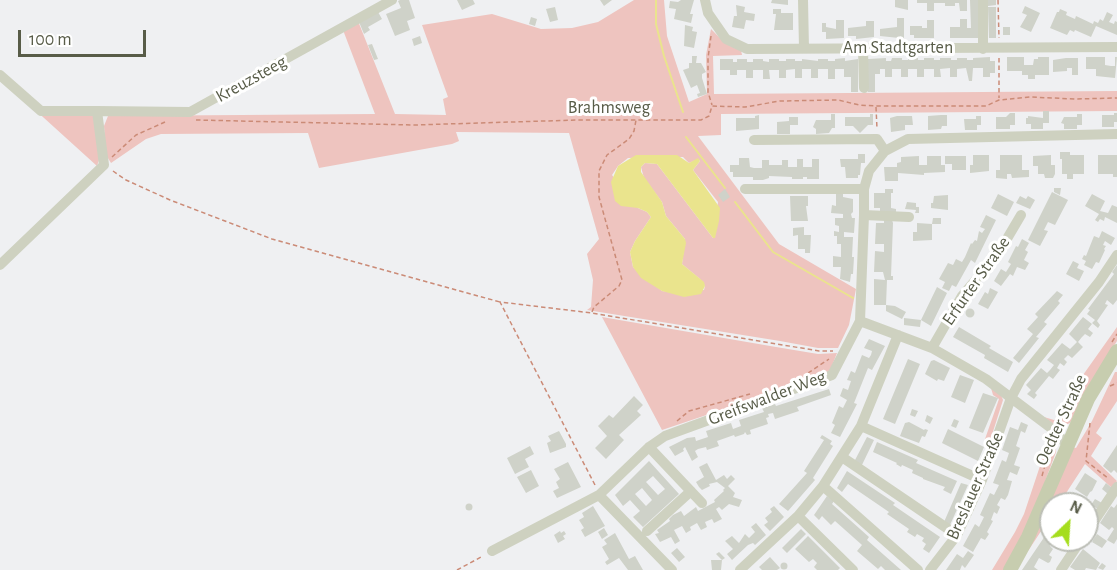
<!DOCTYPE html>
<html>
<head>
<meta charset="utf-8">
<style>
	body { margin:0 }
	#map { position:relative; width:1117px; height:570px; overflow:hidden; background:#eff0f2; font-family:"Alegreya Sans",sans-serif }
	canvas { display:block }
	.north { position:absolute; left:1039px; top:492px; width:60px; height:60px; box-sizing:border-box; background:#fff; border:2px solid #bcbeb6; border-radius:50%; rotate:25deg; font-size:16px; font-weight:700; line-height:24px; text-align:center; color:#585c48 }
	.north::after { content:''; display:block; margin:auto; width:21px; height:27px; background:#a5dd1d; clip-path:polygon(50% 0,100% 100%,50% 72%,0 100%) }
	.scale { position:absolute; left:18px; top:30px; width:128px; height:27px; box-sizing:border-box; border:3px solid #585c48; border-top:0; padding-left:8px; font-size:18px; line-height:21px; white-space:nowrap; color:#585c48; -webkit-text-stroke:4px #fff; paint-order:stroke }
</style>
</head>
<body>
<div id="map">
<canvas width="1117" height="570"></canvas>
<div class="north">N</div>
<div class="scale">100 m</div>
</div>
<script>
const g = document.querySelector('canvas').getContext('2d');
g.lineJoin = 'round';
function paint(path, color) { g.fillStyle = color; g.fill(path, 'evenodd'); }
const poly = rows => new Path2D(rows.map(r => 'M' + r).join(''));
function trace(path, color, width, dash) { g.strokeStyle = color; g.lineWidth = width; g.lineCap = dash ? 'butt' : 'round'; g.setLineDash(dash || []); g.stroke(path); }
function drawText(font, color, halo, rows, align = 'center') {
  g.font = font + ' "Alegreya Sans",sans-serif'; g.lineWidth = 6; g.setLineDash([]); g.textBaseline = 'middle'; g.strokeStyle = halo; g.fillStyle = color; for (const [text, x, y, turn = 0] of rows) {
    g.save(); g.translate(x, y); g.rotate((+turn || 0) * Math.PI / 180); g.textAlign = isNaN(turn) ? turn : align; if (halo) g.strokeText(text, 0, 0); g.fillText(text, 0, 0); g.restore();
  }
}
paint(poly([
	[634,0,664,0,667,36,689,102,707,94,706,55,711,29,725,43,741,50,742,55,713,56,714,94,1117,91,1117,111,721,114,721,135,698,136,779,244,856,289,849,325,838,348,818,348,780,341,587,310,591,307,593,280,587,254,599,239,569,133,456,132,459,141,452,144,319,168,308,133,161,134,146,139,111,163,106,155,104,126,108,116,375,114,343,30,358,21,395,114,446,115,443,99,448,97,422,25,492,14,541,29,572,28,598,22],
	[683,157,689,163,698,159,700,161,693,170,718,202,713,238,657,164,645,163,641,167,644,178,662,202,666,216,685,239,682,264,700,279,705,286,704,290,670,292,662,291,633,267,630,252,635,241,651,217,647,212,638,208,612,175,618,166,628,158],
	[33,108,93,116,101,154,97,166],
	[602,317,776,347,818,354,837,353,830,371,825,375,662,430],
	[1117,327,1117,341,1092,380,1070,423,1063,426,1056,426,1044,417,1054,420,1060,418,1083,375],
	[1115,372,1117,372,1117,401,1096,433,1102,438,1091,456,1117,481,1112,488,1085,464,1059,504,1051,504,1051,516,1028,551,1072,447,1076,448,1092,421],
	[991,388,1001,395,1003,400,990,441,985,439,999,399,993,395],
	[1043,433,1055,444,1056,452,1034,511,1005,570,992,570,1015,532,1024,514,1046,448,1047,439]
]), '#eec4bf');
paint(poly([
	[636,155,677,155,689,163,698,158,700,161,693,170,720,208,719,221,715,238,713,238,657,164,645,163,641,167,641,172,662,202,666,216,685,239,686,243,682,264,704,282,705,286,701,294,684,297,662,291,641,278,633,267,630,252,635,241,651,217,647,212,638,208,621,206,615,201,611,182,618,166]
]), '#eae48d');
trace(poly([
	[656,0,656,24,664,56,683,112],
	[686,137,725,188],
	[735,202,773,252,853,298]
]), '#eae48d', 2);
paint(poly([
	[400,0,409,0,415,18,407,21,410,30,395,36,386,14,401,8,398,1],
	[457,0,473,0,475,4,462,10],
	[600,0,612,0,604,6],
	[681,0,694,0,690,14,693,14,691,23,674,19,676,9,669,8,670,1,678,2],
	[772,0,788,0,788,5,771,3],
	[895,0,908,0,908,10,895,7],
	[917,0,967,0,967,11,960,11,959,3,955,3,955,6,945,6,945,3,934,3,934,11,927,11,927,3,917,3],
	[970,0,978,0,978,38,950,38,950,27,960,27,960,19,967,19,967,28,971,28],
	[988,0,996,0,996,5,988,6],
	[736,5,745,7,744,12,755,14,754,21,746,20,744,29,732,27,734,16,737,16],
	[1025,6,1040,13,1031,32,1020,27,1027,15,1022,13],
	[555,7,558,20,550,22,546,9],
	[988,7,996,7,996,38,989,38],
	[773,9,781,9,781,13,793,13,793,30,774,30,776,14,773,14],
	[1060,9,1067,12,1066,15,1075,19,1076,16,1093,24,1094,21,1098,23,1100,19,1103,21,1107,12,1113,15,1109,22,1114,24,1115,21,1117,22,1117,35,1096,26,1091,37,1075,30,1074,32,1070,30,1067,35,1050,28,1057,12,1059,12],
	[378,12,382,19,368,27,370,30,364,34,359,22],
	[531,17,537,19,535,26,529,24],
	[897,18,904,18,904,38,901,38,901,36,899,38,880,36,880,29,897,27],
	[836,20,844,20,844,38,826,39,826,32,822,32,822,23,826,23,826,27,836,29],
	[927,20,934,20,934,38,914,38,914,35,910,35,910,26,922,26,922,28,927,28],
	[866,21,874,21,874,37,856,39,856,36,848,36,848,28,866,26],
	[685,25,693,27,692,31,697,32,694,48,684,46],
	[1003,27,1010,27,1010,35,1003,35],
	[420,36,422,43,414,46,412,39],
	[372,44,378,59,374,60,368,45],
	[692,56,697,56,696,63,701,63,706,72,702,74,702,78,707,94,698,97,697,94,700,93,697,85,691,88,683,70,689,68,689,63,692,63],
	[990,57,990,61,995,61,995,73,990,73,990,77,983,77,983,68,973,68,972,81,969,81,966,68,957,69,957,77,950,77,950,68,940,69,941,77,934,77,934,69,924,69,924,77,917,77,917,69,908,69,908,77,901,77,901,69,892,69,892,77,885,77,885,69,880,69,880,74,875,74,875,92,868,92,868,59,886,58,886,61,891,61,892,58,902,58,902,60,908,60,908,58,918,58,918,60,924,60,924,58,934,58,934,60,940,60,940,58,951,58,951,60,957,60,957,58,967,58,967,60,973,60,973,58],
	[1007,57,1024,57,1024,65,1033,65,1034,59,1038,59,1038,57,1049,57,1049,75,1035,75,1035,79,1028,79,1028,75,1022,75,1022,71,1007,71],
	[1086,57,1105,57,1105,65,1111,66,1115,66,1115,57,1117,57,1115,78,1096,76,1096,69,1086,69],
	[845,58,845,61,858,59,858,92,851,92,851,77,844,77,844,69,835,69,835,79,828,79,828,69,818,69,818,78,811,78,811,69,802,69,802,78,795,78,795,69,786,70,786,78,779,78,779,70,769,70,770,79,763,79,763,70,753,70,753,78,746,78,746,70,737,70,737,75,730,75,730,70,720,70,720,59,733,59,733,62,737,62,737,59,747,59,747,62,753,62,753,59,763,59,763,61,769,62,769,59,779,59,779,61,786,61,786,59,795,59,795,61,802,61,802,59,818,61,818,59,828,59,828,61,835,61,835,59],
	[1066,58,1078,58,1078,75,1072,75,1072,68,1067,68,1067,71,1053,72,1053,60],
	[1043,111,1049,111,1049,123,1043,123,1043,129,1031,129,1031,124,1026,124,1026,118,1028,118,1028,116,1043,118],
	[1010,113,1015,113,1015,125,1010,125,1010,129,996,129,996,117,1006,117],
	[1114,113,1117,113,1117,122,1114,122,1114,127,1102,127,1102,115,1114,115],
	[831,114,835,114,835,128,832,128,829,133,816,134,816,129,813,127,816,120,831,120],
	[870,114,873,114,873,125,868,125,860,133,853,126,845,126,845,117,870,117],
	[1077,114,1082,114,1082,125,1077,125,1077,129,1064,129,1064,124,1061,123,1064,117,1077,117],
	[759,115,759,129,736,131,736,118,755,118,755,116],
	[941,115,947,115,947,126,942,126,941,129,928,130,928,116],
	[897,116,912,116,913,125,905,125,905,130,891,132,890,118],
	[976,116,981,116,981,125,977,125,977,130,965,130,964,119,976,119],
	[789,117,798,117,798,125,790,125,790,134,777,134,777,122,789,121],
	[1060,152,1070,152,1070,155,1084,155,1084,174,1073,174,1073,179,1067,179,1067,174,1062,174,1062,159,1060,159],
	[858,154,865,154,865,163,861,163,860,175,858,175,858,178,846,178,845,167,841,167,840,159,858,159],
	[973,155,989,155,989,171,970,173,970,165,973,165],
	[1000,155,1022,155,1022,170,1029,170,1029,177,1012,178,1011,174,1007,174,1007,179,996,178,996,170,1000,170],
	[1051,155,1051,165,1055,165,1055,174,1053,178,1045,178,1044,174,1038,174,1038,166,1033,166,1033,156],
	[1098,155,1117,155,1117,177,1113,177,1113,174,1098,174],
	[919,156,919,165,927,165,927,156,941,156,941,165,945,165,945,172,924,173,924,175,898,173,898,181,885,181,884,167,897,167,897,163,901,162,901,157],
	[945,156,966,156,966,170,952,170,952,164,945,164],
	[739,158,749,158,750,167,754,168,762,168,762,160,769,160,769,165,782,165,782,160,788,160,788,167,797,167,797,159,803,159,803,167,812,167,812,159,819,159,819,179,807,179,807,177,803,177,803,179,792,179,792,177,769,176,769,178,763,180,753,180,753,177,733,177,733,172,730,172,730,165,739,165],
	[1054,188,1061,188,1060,195,1054,192],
	[725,189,730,197,723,202,718,195],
	[885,189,893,189,893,193,891,193,891,208,896,209,896,213,880,213,880,208,874,208,874,193,885,193],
	[1052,192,1068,200,1055,225,1048,222,1044,230,1048,231,1040,246,1028,240],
	[836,193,843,193,843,197,853,199,853,212,851,214,852,218,855,218,854,233,844,232,844,237,853,237,852,257,854,257,853,274,851,274,850,282,840,279,841,267,833,267,833,256,841,257,841,244,837,244,837,236,834,236,834,231,839,232,839,226,835,225,835,218,843,218,843,214,831,213,832,205,836,206],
	[998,194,1014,202,1007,216,991,208],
	[1092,194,1105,201,1100,211,1108,213,1112,205,1117,207,1117,223,1105,217,1104,221,1100,219,1098,222,1095,220,1099,214,1085,206],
	[948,195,948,210,931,208,931,203,933,203,934,196],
	[790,196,808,196,808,206,806,206,808,221,791,221],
	[1020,196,1026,199,1028,196,1035,200,1030,209,1016,203],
	[907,202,916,203,916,207,919,207,919,213,915,213,916,210,905,209],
	[986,215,996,220,975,263,971,260,956,287,952,285,949,291,942,288,945,282,939,279,948,263,953,265,956,259,962,262,965,257,971,243,972,244,975,240,977,241,979,231,982,233,985,229,980,227],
	[933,218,941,218,941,224,932,224],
	[884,219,892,220,893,223,891,276,893,276,893,280,887,280,886,305,895,306,906,312,902,319,886,311,886,305,874,305,874,279,885,280,883,272,874,272,875,251,884,252,884,244,875,244,876,223,884,223],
	[917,223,932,224,932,240,913,241,913,232,917,232],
	[804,227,804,235,811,235,810,253,805,253,805,249,798,249,798,235,793,236,793,228],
	[1102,231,1115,238,1111,245,1105,241,1103,245,1106,246,1104,249,1105,250,1099,263,1096,262,1092,269,1084,265,1086,261,1082,259,1084,255,1086,256,1094,236,1099,238],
	[1022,239,1029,243,1025,250,1028,252,1024,260,1029,263,1025,270,1017,267,1013,276,1010,274,1001,286,994,281,1001,269,1006,272,1011,264,1008,262,1016,246,1018,247],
	[1073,261,1079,264,1077,268,1084,271,1079,281,1066,274],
	[1117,265,1117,300,1113,305,1107,300,1105,304,1108,305,1097,321,1100,325,1098,328,1092,323,1095,320,1087,314,1090,310,1088,309,1114,274,1112,272],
	[937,287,947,293,931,326,921,320],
	[990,288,998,292,988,309,978,304,985,292,988,294],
	[1057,291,1063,295,1058,301,1060,303,1044,322,1047,324,1036,337,1039,338,1019,363,1013,358,1033,334,1027,329,1038,317,1035,314],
	'965.5 313a4.5 4.5 0 1 1 9 0a4.5 4.5 0 1 1-9 0Z',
	[1083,317,1092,324,1088,329,1093,333,1090,337,1085,334,1082,337,1078,342,1083,347,1072,358,1068,355,1064,359,1067,362,1064,366,1060,363,1057,368,1060,370,1053,379,1049,376,1035,393,1037,395,1034,399,1027,394,1031,390,1026,385,1041,368,1047,373,1050,370,1054,365,1047,360,1062,343,1070,349,1077,342,1069,334],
	[904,318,921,320,920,327,904,325],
	[959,327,991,346,989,348,1013,362,1008,372,984,358,985,355,953,337],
	[869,339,885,346,872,370,868,368,854,403,857,404,840,437,831,433,835,425,832,423,839,406,843,408,847,400,840,396,843,388,848,390,851,381,847,380,851,371,855,373,862,355,869,358,871,355,872,351,864,348],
	[908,359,920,364,895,424,883,419],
	[934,360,950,368,944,381,938,379,937,381,925,374,931,361],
	[960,375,974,380,965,403,951,397],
	[829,389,831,395,797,407,799,411,775,419,773,413,768,414,769,417,766,418,768,424,750,430,751,434,747,435,745,432,744,434,735,437,734,435,717,441,719,446,707,450,706,447,698,449,695,451,698,457,692,461,685,447,683,449,684,451,675,456,669,447,687,438,695,437,696,441,708,437,706,431,731,423,733,429,741,426,739,420,764,412,762,408,775,404,776,406],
	[983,393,998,398,983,433,969,428],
	[634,396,643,405,637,411,641,415,619,435,624,440,606,459,595,448,607,436,598,426,609,415,613,418],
	[912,409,918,411,915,417,910,415],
	[927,415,933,418,930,424,925,421],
	[954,419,959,421,956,428,951,426],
	[909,422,924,430,925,429,928,430,925,437,922,436,919,443,900,436,905,423],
	[1021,422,1028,425,1025,433,1021,431,1016,446,1020,448,1014,465,1020,467,1017,475,1010,472,1007,480,1012,481,1008,495,1005,500,1001,498,997,505,1000,507,997,514,994,512,991,520,993,521,987,532,989,534,985,540,981,538,973,552,963,546,975,524,979,527,984,517,980,515,990,493,994,495,999,485,993,483,1002,460,1006,462,1009,453,1002,450,1010,427,1018,430],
	[948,429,984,447,978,461,942,443],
	[559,431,566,444,566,447,550,453,547,443,551,441,548,436],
	[822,435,832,441,830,444,833,446,813,478,815,480,788,511,779,504,807,473,804,471,824,440,820,438],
	[867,437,874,440,861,467,854,462],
	[877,442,918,460,916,463,957,481,951,494,943,490,945,487,923,479,923,478,912,473,913,470,902,465,901,467,896,464,897,463,873,452],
	[1117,445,1117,473,1114,470,1111,473,1103,466],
	[530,446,534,454,525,459,529,467,515,474,507,458],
	[649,461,679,494,643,527,633,517,640,511,630,500,623,506,615,495],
	[653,476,665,489,658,495,646,482],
	[642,488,652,500,646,506,635,494],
	[568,462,581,487,557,498,553,491,559,488,556,482,560,479,554,469],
	[707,463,716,480,724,475,727,479,731,475,735,479,728,486,735,493,733,497,742,500,739,507,729,504,722,510,719,507,716,509,722,519,714,523,712,519,705,522,707,527,701,530,697,523,690,527,691,530,686,533,682,526,674,530,680,541,675,544,671,537,660,542,655,534,659,533,657,530,670,521,669,519,673,515,681,511,684,516,696,507,698,511,715,502,714,500,724,491,723,490,725,488,717,482,709,484,710,486,702,490,699,487,696,482,704,477,699,467],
	[531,470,539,486,526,493,517,477],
	[847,471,895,503,893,505,940,537,929,553,923,549,926,544,922,541,924,538,917,534,915,537,907,532,909,529,887,514,889,512,848,484,842,492,837,488],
	[1085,473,1097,481,1092,491,1090,492,1087,497,1075,489],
	[961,483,968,485,950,525,944,522],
	[1106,483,1112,488,1108,494,1102,489],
	[1073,492,1082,498,1079,502,1083,504,1065,504],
	[827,496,834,501,832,504,869,537,867,540,901,570,885,570,881,566,878,569,857,551,862,545,835,521,831,525,822,516,819,520,814,515],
	[1095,499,1102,503,1098,509,1091,505],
	'465.5 507a3.5 3.5 0 1 1 7 0a3.5 3.5 0 1 1-7 0Z',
	[1117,504,1117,539,1114,544,1107,540,1114,529,1112,527,1109,530,1100,523,1111,506,1114,508],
	[593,506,605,526,585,537,581,530,584,528,579,520,584,517,582,513],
	[774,506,784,517,770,531,764,525,768,522,765,518,772,512,770,509],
	[756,523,766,535,755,545,753,543,748,545,732,560,727,554,733,549,725,541,732,536,739,543,745,534,749,538,755,532,751,527],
	[604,528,608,535,602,539,598,532],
	[801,529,806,534,787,553,782,548],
	[560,531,561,533,564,531,566,534,563,536,565,539,558,543,554,535],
	[615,533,629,559,635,556,643,570,628,570,619,558,607,565,605,562,609,559,602,547,607,544,604,540],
	[1047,533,1051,536,1050,546,1053,549,1049,555,1052,557,1050,562,1048,563,1039,558,1034,567,1038,570,1022,570],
	[1097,534,1107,541,1102,548,1092,542],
	[808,536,840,568,838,570,817,570,814,567,817,563,813,559,809,562,795,549],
	[677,548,685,557,679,562,671,553],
	[1083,549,1100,563,1096,570,1086,568,1085,570,1075,570,1070,567],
	[968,551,974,555,965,568,962,565,960,570,946,570,957,554,963,558],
	[719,552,725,558,722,560,721,570,712,570,711,560,722,560,716,554],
	[770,557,780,568,777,570,762,570,759,567],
	'780.5 566a3.5 3.5 0 1 1 7 0a3.5 3.5 0 1 1-7 0Z',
	[1102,563,1106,566,1103,570,1098,568]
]), '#cfd2c9');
trace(poly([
	[998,0,999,38],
	[711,36,708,58,708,92,712,105],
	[999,58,999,98],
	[876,107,877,129],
	[196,120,414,125,577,120,701,120,709,116,712,106,745,107,780,101,838,100,859,105,876,106,986,106,999,100,1030,97,1075,99,1117,98],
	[112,157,136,135,165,122],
	[113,171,126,180,170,200,272,239,500,302],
	[592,312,594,307,619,286,622,280,599,197,599,171,607,155,629,139,634,131,636,120],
	[1112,342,1117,334],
	[808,373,829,359],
	[1110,386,1117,383],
	[677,421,689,411,750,394],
	[1061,422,1077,390,1087,377],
	[1090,423,1086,461,1109,479],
	[1042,476,1051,443],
	[595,485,500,302,592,313,819,351,833,351],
	[457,570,483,556]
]), '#cb8b77', 1.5, [4.5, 3]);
trace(poly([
	[705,0,708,13,726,39,747,49,1117,47],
	[803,0,804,48],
	[983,0,983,49],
	[863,48,864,88],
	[0,75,41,111,97,111],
	[754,140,877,139,885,151],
	[745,189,864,189,864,215,909,217],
	[864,189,869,171,885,151,908,139,1117,134],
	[0,265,104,165,97,111,190,112,392,0],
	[860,321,932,348,986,379,1055,431,1067,445],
	[932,348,962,296,998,254,1021,215],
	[861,426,982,480],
	[649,447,702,503],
	[842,457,957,535],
	[823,486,918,570],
	[599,495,672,570],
	[798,516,853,570],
	[647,531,691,491],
	[1087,532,1117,487],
	[492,551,599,495,649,447,665,436,832,375,860,321,864,215],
	[740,570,798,516,823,486,861,426,898,335],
	[930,570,957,535,982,480,1011,398,1021,379,1099,282,1117,255],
	[1061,570,1081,540]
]), '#ced1c0', 10);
trace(poly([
	[1010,570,1028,537,1088,399,1117,351]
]), '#c7cdaf', 14);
drawText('18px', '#585c48', '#fff', [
	["Am Stadtgarten",898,48],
	["Kreuzsteeg",251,79,-29],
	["Brahmsweg",609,108],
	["Erfurter Straße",976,281,-55],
	["Greifswalder Weg",767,398,-21],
	["Oedter Straße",1061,420,-65],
	["Breslauer Straße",975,486,-66]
]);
</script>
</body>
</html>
